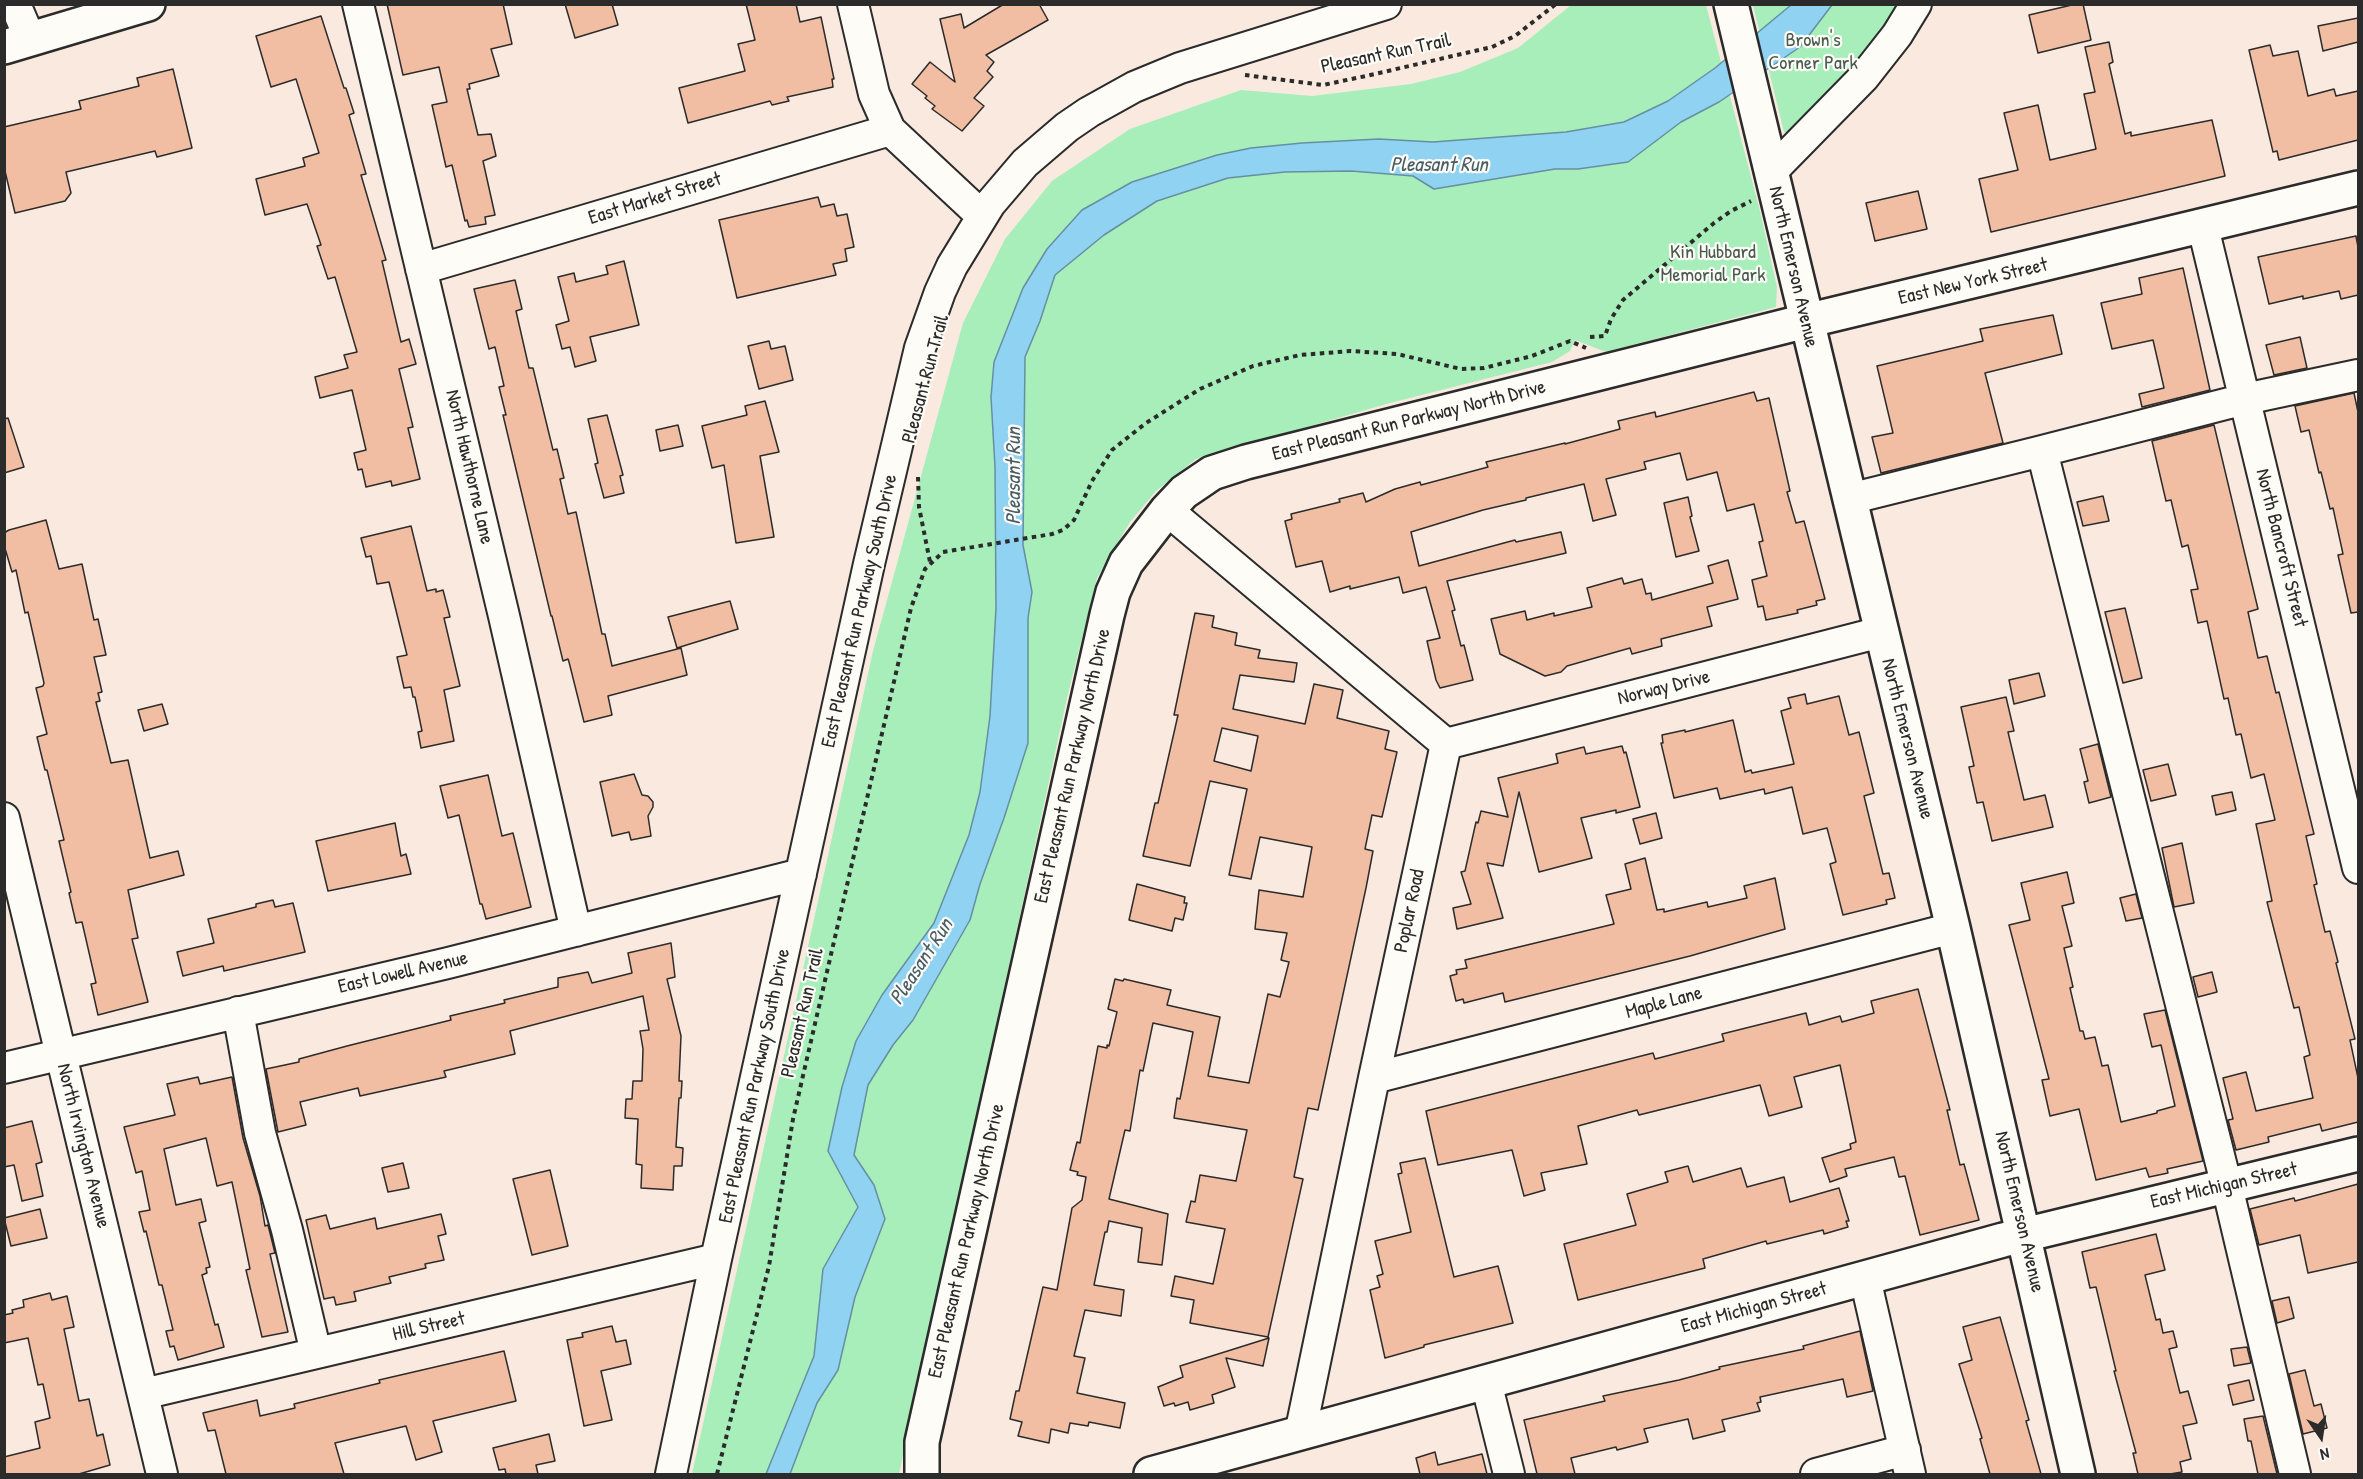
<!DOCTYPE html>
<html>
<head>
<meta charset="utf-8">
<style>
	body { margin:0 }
	#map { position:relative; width:2363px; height:1479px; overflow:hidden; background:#fae9de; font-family:"Patrick Hand",sans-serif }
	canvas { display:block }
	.frame { position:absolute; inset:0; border:6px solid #2b2b2b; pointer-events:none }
	.north { position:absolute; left:2291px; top:1407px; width:60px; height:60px; -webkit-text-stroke:4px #fdfcf7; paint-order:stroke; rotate:167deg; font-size:16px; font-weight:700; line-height:24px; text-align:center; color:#2b2b2b }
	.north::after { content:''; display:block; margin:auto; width:21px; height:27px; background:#2b2b2b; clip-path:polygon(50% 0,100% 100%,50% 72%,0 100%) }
</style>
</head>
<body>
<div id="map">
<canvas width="2363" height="1479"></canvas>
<div class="frame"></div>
<div class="north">N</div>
</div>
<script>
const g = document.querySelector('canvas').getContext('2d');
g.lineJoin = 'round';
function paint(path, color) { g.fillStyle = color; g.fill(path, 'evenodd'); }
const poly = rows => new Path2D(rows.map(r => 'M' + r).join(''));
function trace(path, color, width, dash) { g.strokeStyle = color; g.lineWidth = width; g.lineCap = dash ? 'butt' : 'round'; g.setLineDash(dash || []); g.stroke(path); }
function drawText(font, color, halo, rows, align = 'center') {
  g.font = font + ' "Patrick Hand",sans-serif'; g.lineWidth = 4.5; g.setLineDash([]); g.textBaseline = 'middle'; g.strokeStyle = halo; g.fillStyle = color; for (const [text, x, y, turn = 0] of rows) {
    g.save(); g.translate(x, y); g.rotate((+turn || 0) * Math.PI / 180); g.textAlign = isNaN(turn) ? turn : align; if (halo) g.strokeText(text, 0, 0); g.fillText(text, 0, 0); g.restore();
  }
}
paint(poly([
	[1571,5,1706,5,1759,207,1777,287,1776,307,1606,352,1575,340,1570,351,1552,362,1390,403,1196,459,1156,491,1130,522,1097,578,1067,698,899,1474,692,1474,873,651,963,323,1005,239,1052,181,1130,129,1241,90,1312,96,1411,84,1460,72,1518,48],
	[1753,5,1907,5,1856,77,1790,134,1784,132,1781,120]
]), '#a7eebb');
const water = poly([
	[1791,5,1832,5,1800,47,1719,102,1681,122,1628,162,1578,169,1555,169,1434,189,1413,176,1351,171,1285,172,1228,178,1157,201,1104,235,1055,275,1040,321,1025,357,1023,545,1032,592,1028,618,1028,743,1004,818,980,884,970,920,913,1020,893,1045,868,1085,854,1155,874,1185,885,1219,855,1297,838,1370,817,1403,790,1474,766,1474,814,1356,823,1269,858,1207,828,1151,842,1087,856,1041,882,995,934,923,969,835,980,792,990,716,996,608,995,467,991,397,994,362,1023,288,1047,249,1082,210,1132,182,1217,155,1251,148,1302,143,1379,139,1433,142,1566,132,1624,122,1668,101,1715,68,1791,5]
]);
paint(water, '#8fd2f1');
trace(water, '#678fa2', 1.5);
const building = poly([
	[387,4,503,4,512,44,491,49,499,76,469,84,470,89,467,89,478,135,491,134,496,156,483,161,495,215,485,217,486,224,469,227,467,220,465,221,452,165,446,167,432,105,447,102,439,67,403,75,387,4],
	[565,4,612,4,618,25,575,38,565,4],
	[746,4,796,4,800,22,821,17,834,79,832,79,833,87,787,97,789,101,772,105,770,101,688,123,679,88,745,71,738,44,755,40,746,4],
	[1004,4,1039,4,1048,20,986,55,994,62,987,71,993,77,974,98,984,106,962,131,932,109,935,106,925,98,927,96,912,84,930,62,955,82,940,19,961,14,964,28,1004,4],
	[2076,4,2083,4,2091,40,2038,53,2029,15,2076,4],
	[321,16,344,88,346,88,354,113,349,115,366,174,361,175,386,260,382,261,401,342,409,339,416,364,399,369,413,427,408,428,420,479,392,486,391,481,366,487,362,469,358,470,354,453,366,450,352,390,320,398,315,377,348,368,344,355,357,352,335,277,328,279,317,246,321,245,307,204,265,215,256,179,305,166,303,158,319,153,296,79,271,87,256,36,321,16],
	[2358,18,2358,42,2323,51,2318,26,2358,18],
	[2109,42,2113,62,2109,64,2125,134,2131,132,2131,136,2212,120,2225,176,1991,232,1979,179,2018,170,2004,113,2038,105,2050,160,2096,149,2084,94,2095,92,2085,47,2109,42],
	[2270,45,2273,56,2298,51,2308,96,2334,89,2336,96,2358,91,2358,140,2279,160,2277,151,2273,152,2249,50,2270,45],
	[173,69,192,148,157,157,155,151,66,172,71,193,65,201,15,213,4,167,4,127,81,109,79,101,139,86,137,78,173,69],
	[1918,191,1927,229,1875,241,1866,203,1918,191],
	[818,197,821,207,834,204,837,216,847,214,854,247,845,249,847,261,833,264,836,275,737,298,719,220,818,197],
	[2356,236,2358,247,2358,295,2341,299,2339,291,2303,299,2303,296,2269,304,2258,257,2356,236],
	[624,261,639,325,590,337,596,361,575,367,570,347,562,349,556,325,569,321,558,277,574,273,576,282,608,274,606,266,624,261],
	[2183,268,2210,390,2142,407,2139,394,2164,388,2153,340,2112,349,2101,303,2142,294,2139,278,2183,268],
	[515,280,522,309,516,311,529,368,533,368,553,450,557,449,564,478,560,479,568,514,576,512,602,634,605,634,612,666,681,648,687,675,608,696,612,715,584,722,569,662,568,659,563,661,552,616,551,616,503,415,506,415,499,387,504,386,495,347,489,349,474,289,515,280],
	[2053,315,2062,354,1985,373,2003,443,1881,473,1872,437,1893,433,1877,366,1983,341,1980,329,2053,315],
	[2300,337,2307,368,2274,375,2266,345,2300,337],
	[769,341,771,349,785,346,793,380,759,389,748,346,769,341],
	[1754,392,1757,401,1769,398,1790,491,1787,492,1796,523,1804,521,1825,599,1816,601,1817,605,1797,610,1798,613,1766,620,1763,606,1758,607,1752,580,1767,576,1759,542,1763,541,1754,504,1727,511,1717,472,1687,480,1680,453,1644,462,1646,469,1606,479,1616,515,1593,521,1584,484,1526,498,1526,500,1483,510,1411,532,1419,566,1515,540,1516,542,1561,532,1566,553,1447,581,1455,610,1452,611,1461,646,1464,645,1473,680,1440,688,1436,680,1427,641,1440,638,1426,587,1403,593,1399,577,1350,589,1350,586,1330,592,1322,561,1296,567,1285,521,1292,519,1291,514,1340,502,1339,499,1363,493,1366,502,1395,489,1420,482,1421,485,1488,467,1486,462,1565,443,1565,444,1620,429,1618,421,1655,412,1656,417,1754,392],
	[2354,393,2358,412,2358,612,2351,613,2338,555,2343,554,2333,508,2330,509,2321,472,2319,473,2309,430,2301,432,2295,406,2354,393],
	[765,401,779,452,760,456,774,537,736,543,724,465,712,468,702,426,747,415,745,406,765,401],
	[607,415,623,475,620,476,624,493,604,498,595,464,598,463,588,419,607,415],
	[8,418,24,467,4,473,4,419,8,418],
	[678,425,683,446,660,451,656,430,678,425],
	[2214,425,2258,609,2248,612,2258,658,2267,656,2276,693,2279,692,2314,834,2306,836,2317,884,2314,885,2325,932,2330,931,2338,962,2336,963,2355,1039,2350,1040,2358,1078,2358,1122,2322,1131,2320,1124,2268,1137,2269,1142,2236,1150,2228,1120,2233,1119,2223,1078,2246,1072,2256,1111,2313,1098,2304,1057,2310,1055,2299,1007,2294,1008,2267,902,2272,901,2256,824,2275,820,2264,774,2251,778,2241,734,2236,735,2228,698,2224,699,2207,621,2198,623,2191,590,2198,589,2188,545,2182,547,2171,500,2166,501,2152,441,2214,425],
	[2103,496,2109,521,2083,526,2077,502,2103,496],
	[1688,497,1692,516,1690,517,1699,551,1676,557,1664,503,1688,497],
	[46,520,59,569,82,564,94,620,98,619,106,655,94,657,102,692,98,693,100,701,96,702,111,763,128,760,150,858,178,851,184,875,128,890,138,938,132,939,148,1002,98,1015,91,984,96,983,82,922,76,923,69,893,71,892,59,841,64,840,47,770,45,770,37,737,47,734,36,688,43,686,44,683,28,612,25,613,16,570,12,572,4,545,4,533,9,530,46,520],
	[411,526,427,591,436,589,436,592,443,590,450,617,444,618,460,686,444,690,454,741,421,748,418,732,422,731,415,697,413,697,411,687,404,688,397,657,407,655,389,582,377,584,371,556,366,557,361,538,411,526],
	[1728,560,1738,599,1707,607,1712,626,1661,639,1662,646,1632,654,1630,648,1567,666,1561,672,1545,676,1500,654,1491,619,1525,611,1527,620,1554,613,1554,616,1592,607,1587,588,1622,578,1624,584,1642,579,1646,594,1651,593,1652,600,1713,583,1708,566,1728,560],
	[730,601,738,629,677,648,668,617,730,601],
	[2125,608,2142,678,2123,683,2105,612,2125,608],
	[1195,613,1214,616,1212,627,1237,633,1235,645,1260,650,1258,658,1297,663,1294,682,1240,675,1233,709,1305,724,1314,684,1343,690,1337,718,1389,731,1385,749,1397,752,1382,817,1372,815,1365,849,1373,851,1366,888,1318,1110,1308,1108,1294,1177,1303,1179,1268,1337,1190,1323,1194,1300,1171,1296,1175,1276,1213,1284,1225,1229,1186,1222,1191,1201,1195,1202,1200,1175,1236,1181,1247,1130,1174,1118,1177,1098,1180,1099,1193,1032,1153,1023,1143,1071,1140,1070,1130,1131,1125,1130,1109,1199,1168,1214,1162,1265,1138,1262,1142,1228,1109,1221,1107,1232,1105,1232,1094,1285,1124,1290,1121,1316,1085,1310,1074,1356,1085,1358,1077,1393,1125,1403,1120,1428,1089,1422,1088,1426,1070,1423,1068,1433,1051,1429,1049,1443,1018,1436,1022,1422,1010,1419,1016,1391,1019,1391,1043,1287,1057,1290,1072,1208,1082,1200,1086,1177,1077,1175,1078,1172,1070,1170,1077,1142,1080,1143,1098,1046,1107,1048,1107,1045,1109,1046,1117,1012,1108,1009,1115,979,1123,981,1124,979,1171,990,1167,1005,1220,1017,1208,1076,1249,1083,1268,994,1280,997,1289,962,1281,960,1287,933,1255,929,1259,890,1303,897,1312,847,1260,837,1251,879,1229,875,1247,789,1210,781,1190,866,1143,856,1155,803,1158,803,1178,715,1174,715,1195,613],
	[1222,728,1258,736,1251,771,1214,761,1222,728],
	[2039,673,2045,696,2014,704,2009,680,2039,673],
	[1805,694,1807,704,1839,696,1849,735,1859,732,1874,793,1864,796,1883,874,1889,873,1895,898,1886,900,1887,904,1843,915,1830,864,1836,862,1827,828,1803,834,1792,787,1765,794,1764,789,1720,799,1717,788,1674,798,1661,743,1663,743,1662,735,1685,730,1685,732,1733,720,1745,772,1751,770,1752,773,1794,764,1781,711,1791,708,1788,698,1805,694],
	[2006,697,2014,731,2008,732,2024,800,2045,795,2053,827,1992,841,1983,802,1977,803,1969,767,1974,766,1961,707,2006,697],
	[162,704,168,724,144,731,138,710,162,704],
	[2098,744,2111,797,2089,803,2084,782,2088,781,2080,749,2098,744],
	[1622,746,1624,753,1626,752,1640,807,1616,813,1616,810,1581,818,1592,858,1539,872,1519,792,1503,866,1487,863,1503,918,1457,929,1453,908,1471,904,1461,872,1465,871,1476,822,1478,823,1481,811,1508,817,1498,778,1558,763,1556,754,1584,747,1586,754,1622,746],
	[2168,764,2176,795,2151,801,2143,770,2168,764],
	[634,774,642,795,648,796,653,802,653,807,648,816,651,836,631,840,629,832,612,836,600,782,634,774],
	[488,775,502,836,513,833,531,907,486,919,482,904,480,904,459,815,448,818,440,786,488,775],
	[2232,792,2236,810,2216,815,2212,796,2232,792],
	[1656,813,1662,838,1640,844,1633,819,1656,813],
	[395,823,401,856,406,854,411,874,328,891,316,841,395,823],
	[2182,843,2194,903,2174,907,2162,848,2182,843],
	[1645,858,1657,910,1664,909,1664,912,1707,902,1708,907,1747,898,1744,886,1775,878,1785,929,1690,956,1505,1002,1503,993,1464,1003,1463,999,1456,1001,1450,976,1457,974,1456,970,1467,968,1465,960,1614,924,1606,895,1631,889,1625,864,1645,858],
	[2067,872,2074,903,2062,906,2072,946,2064,948,2073,987,2070,988,2080,1031,2083,1031,2085,1039,2095,1037,2102,1066,2108,1065,2121,1122,2157,1113,2157,1111,2175,1106,2161,1045,2152,1047,2144,1014,2165,1010,2203,1161,2167,1169,2168,1173,2149,1177,2146,1168,2096,1180,2079,1109,2050,1116,2042,1080,2049,1079,2009,925,2030,920,2021,883,2067,872],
	[1137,884,1185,897,1184,903,1187,903,1183,920,1175,918,1172,931,1129,920,1137,884],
	[2136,894,2142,918,2126,921,2120,898,2136,894],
	[273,900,275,907,293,903,305,952,224,971,223,966,183,976,177,952,214,943,208,919,256,907,256,904,273,900],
	[671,943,675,977,667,979,681,1036,679,1081,682,1081,681,1098,679,1098,676,1147,683,1148,682,1166,674,1166,673,1190,641,1188,642,1165,636,1164,638,1119,625,1118,626,1099,632,1099,633,1081,642,1081,643,1049,640,1031,649,1030,643,996,510,1031,515,1054,444,1071,446,1077,360,1096,358,1088,300,1102,306,1125,278,1132,266,1069,299,1062,299,1059,347,1046,451,1020,450,1016,505,1003,504,1000,558,987,558,978,588,972,592,983,632,973,628,953,671,943],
	[2212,972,2217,992,2198,997,2193,977,2212,972],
	[1918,989,1950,1110,1947,1110,1960,1165,1964,1164,1979,1220,1920,1235,1905,1176,1899,1177,1894,1157,1845,1169,1847,1176,1830,1182,1822,1158,1851,1149,1850,1144,1856,1142,1840,1065,1794,1077,1802,1107,1769,1116,1760,1085,1639,1115,1637,1110,1578,1126,1587,1164,1541,1173,1545,1190,1524,1196,1512,1150,1438,1165,1426,1111,1653,1053,1655,1059,1724,1041,1722,1034,1806,1013,1809,1025,1840,1016,1842,1022,1874,1013,1871,1001,1918,989],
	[198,1077,200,1084,232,1077,243,1138,260,1196,265,1226,268,1225,275,1253,270,1254,288,1332,262,1337,246,1270,250,1269,232,1182,217,1186,206,1138,164,1149,176,1205,201,1199,206,1221,199,1223,210,1267,206,1268,207,1273,202,1275,215,1325,218,1324,224,1347,178,1360,174,1346,170,1347,166,1331,173,1330,162,1285,159,1285,146,1231,144,1232,139,1212,150,1210,142,1171,136,1173,124,1127,175,1115,167,1084,198,1077],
	[32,1121,42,1162,36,1164,43,1196,22,1201,14,1165,4,1167,4,1128,32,1121],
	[1425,1158,1454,1277,1498,1266,1513,1323,1424,1345,1424,1347,1385,1358,1370,1290,1380,1287,1377,1276,1383,1274,1375,1241,1411,1232,1398,1174,1402,1173,1400,1163,1425,1158],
	[403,1163,409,1188,388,1192,382,1168,403,1163],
	[1688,1166,1693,1182,1741,1168,1747,1187,1784,1177,1790,1202,1839,1188,1849,1221,1846,1221,1848,1227,1824,1234,1823,1230,1767,1244,1766,1241,1703,1259,1705,1268,1578,1300,1564,1244,1636,1225,1627,1194,1668,1182,1665,1172,1688,1166],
	[550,1170,568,1246,532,1255,513,1179,550,1170],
	[2358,1184,2358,1262,2308,1273,2300,1235,2259,1245,2250,1209,2294,1198,2295,1201,2358,1184],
	[40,1209,47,1238,11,1246,4,1218,40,1209],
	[441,1214,446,1234,438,1236,444,1260,425,1264,426,1268,389,1277,391,1283,354,1292,356,1301,336,1305,334,1297,324,1299,306,1220,326,1215,330,1229,375,1218,377,1229,441,1214],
	[2156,1234,2165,1270,2145,1275,2156,1320,2160,1319,2163,1333,2173,1331,2177,1347,2169,1349,2180,1393,2188,1391,2197,1423,2183,1426,2191,1459,2180,1462,2182,1472,2170,1474,2138,1474,2133,1453,2136,1453,2114,1371,2116,1371,2096,1287,2090,1288,2082,1252,2156,1234],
	[50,1293,52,1300,67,1296,74,1327,64,1329,79,1401,89,1399,97,1436,103,1434,110,1465,79,1474,4,1474,4,1457,40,1448,35,1422,50,1418,43,1384,38,1385,28,1338,4,1343,4,1315,13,1313,12,1310,24,1307,23,1300,50,1293],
	[2289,1297,2294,1318,2277,1323,2272,1301,2289,1297],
	[2000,1317,2029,1420,2026,1421,2041,1474,1990,1474,1980,1439,1982,1438,1959,1364,1972,1360,1963,1327,2000,1317],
	[612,1326,616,1342,626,1340,631,1364,601,1371,612,1420,584,1426,567,1340,583,1337,582,1333,612,1326],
	[1860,1331,1873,1391,1847,1397,1843,1379,1760,1397,1761,1402,1757,1403,1760,1411,1722,1420,1725,1431,1693,1439,1688,1419,1644,1429,1648,1442,1617,1450,1616,1447,1571,1458,1575,1474,1537,1474,1524,1420,1605,1401,1603,1396,1679,1380,1720,1369,1719,1367,1804,1349,1803,1346,1860,1331],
	[1269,1338,1263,1366,1226,1358,1235,1387,1212,1395,1214,1403,1190,1410,1188,1402,1175,1406,1174,1403,1164,1406,1158,1387,1183,1377,1180,1366,1269,1338],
	[2247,1347,2251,1363,2234,1366,2231,1349,2247,1347],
	[504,1351,516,1401,433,1421,442,1452,416,1460,406,1426,335,1443,344,1474,226,1474,215,1430,208,1431,203,1413,257,1400,260,1416,295,1408,294,1404,380,1383,379,1380,504,1351],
	[2305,1370,2314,1406,2321,1404,2327,1428,2303,1434,2289,1374,2305,1370],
	[2249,1380,2254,1400,2233,1405,2228,1385,2249,1380],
	[2263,1416,2277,1474,2258,1474,2251,1441,2248,1441,2244,1419,2263,1416],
	[549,1434,555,1461,536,1465,538,1474,506,1474,505,1469,499,1470,493,1448,549,1434],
	[1435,1452,1438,1465,1482,1454,1487,1474,1420,1474,1416,1458,1435,1452]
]);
paint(building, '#f2bea3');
trace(building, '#2b2b2b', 1.5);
const minor = poly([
	[15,4,30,39],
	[358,4,504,616,576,931],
	[853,4,874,94,890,130,982,216],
	[1771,172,1864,77,1897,35,1916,4],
	[2203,227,2358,868],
	[421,269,890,130],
	[1849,499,2042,451],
	[1167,510,1446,744],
	[1446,744,1881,632],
	[4,818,162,1474],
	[238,1012,260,1133,287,1230,316,1353],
	[4,1068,448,963,801,874],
	[1374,1078,1953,928],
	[1865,1278,1910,1474],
	[1486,1382,1509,1474],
	[143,1394,716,1259],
	[1300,1434,1374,1078,1446,744],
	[671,1474,716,1259,869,564,920,348,940,292,952,266,990,204,1025,163,1067,127,1089,112,1134,87,1180,68,1386,4],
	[1816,1474,1905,1450],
	[2295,1474,2231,1203,2042,451,2245,399,2358,375]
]);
const major = poly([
	[1731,4,1953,928,2078,1474],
	[4,47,148,4],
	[922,1474,922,1442,1107,615,1113,592,1126,563,1167,510,1184,492,1212,473,1246,462,1806,321,2358,188],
	[1151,1474,2003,1240,2358,1154]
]);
trace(minor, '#2b2b2b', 34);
trace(major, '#2b2b2b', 38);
trace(poly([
	[1245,75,1323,85,1366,76,1492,47,1515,36,1556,4],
	[1590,337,1605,336,1611,319,1623,300,1714,223,1731,211,1751,201],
	[918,477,919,507,930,562],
	[717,1474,769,1266,793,1119,911,608,925,569,943,552,1052,534,1063,530,1074,520,1092,481,1112,450,1146,423,1200,389,1253,366,1300,355,1351,351,1397,354,1461,369,1484,368,1532,356,1570,341,1586,348]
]), '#2b2b2b', 4, [4.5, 4.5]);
trace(minor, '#fdfcf7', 30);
trace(major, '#fdfcf7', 33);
drawText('20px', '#4a5c4f', '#fdfcf7', [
	["Brown's",1813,41],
	["Corner Park",1813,64],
	["Kin Hubbard",1713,253],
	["Memorial Park",1713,276]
]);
drawText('20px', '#2b2b2b', '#fdfcf7', [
	["Pleasant Run Trail",1386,54,-12],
	["East Market Street",655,199,-17],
	["North Emerson Avenue",1793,267,77],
	["East New York Street",1973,282,-13],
	["Pleasant Run Trail",926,379,-75],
	["East Pleasant Run Parkway North Drive",1409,421,-14],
	["North Hawthorne Lane",469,467,77],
	["North Bancroft Street",2281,548,76],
	["East Pleasant Run Parkway South Drive",860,611,-77],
	["Norway Drive",1664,688,-14],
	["North Emerson Avenue",1907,739,76],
	["East Pleasant Run Parkway North Drive",1073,766,-77],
	["Poplar Road",1410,911,-78],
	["East Lowell Avenue",403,973,-13],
	["Maple Lane",1664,1003,-15],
	["Pleasant Run Trail",803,1013,-77],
	["East Pleasant Run Parkway South Drive",755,1086,-78],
	["North Irvington Avenue",83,1146,76],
	["East Michigan Street",2224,1186,-13],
	["North Emerson Avenue",2019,1212,77],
	["East Pleasant Run Parkway North Drive",967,1241,-77],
	["East Michigan Street",1754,1308,-15],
	["Hill Street",429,1327,-13]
]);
drawText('italic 21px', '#495d66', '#fdfcf7', [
	["Pleasant Run",1439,165],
	["Pleasant Run",1014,476,-90],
	["Pleasant Run",922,962,-57]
]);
</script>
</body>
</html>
